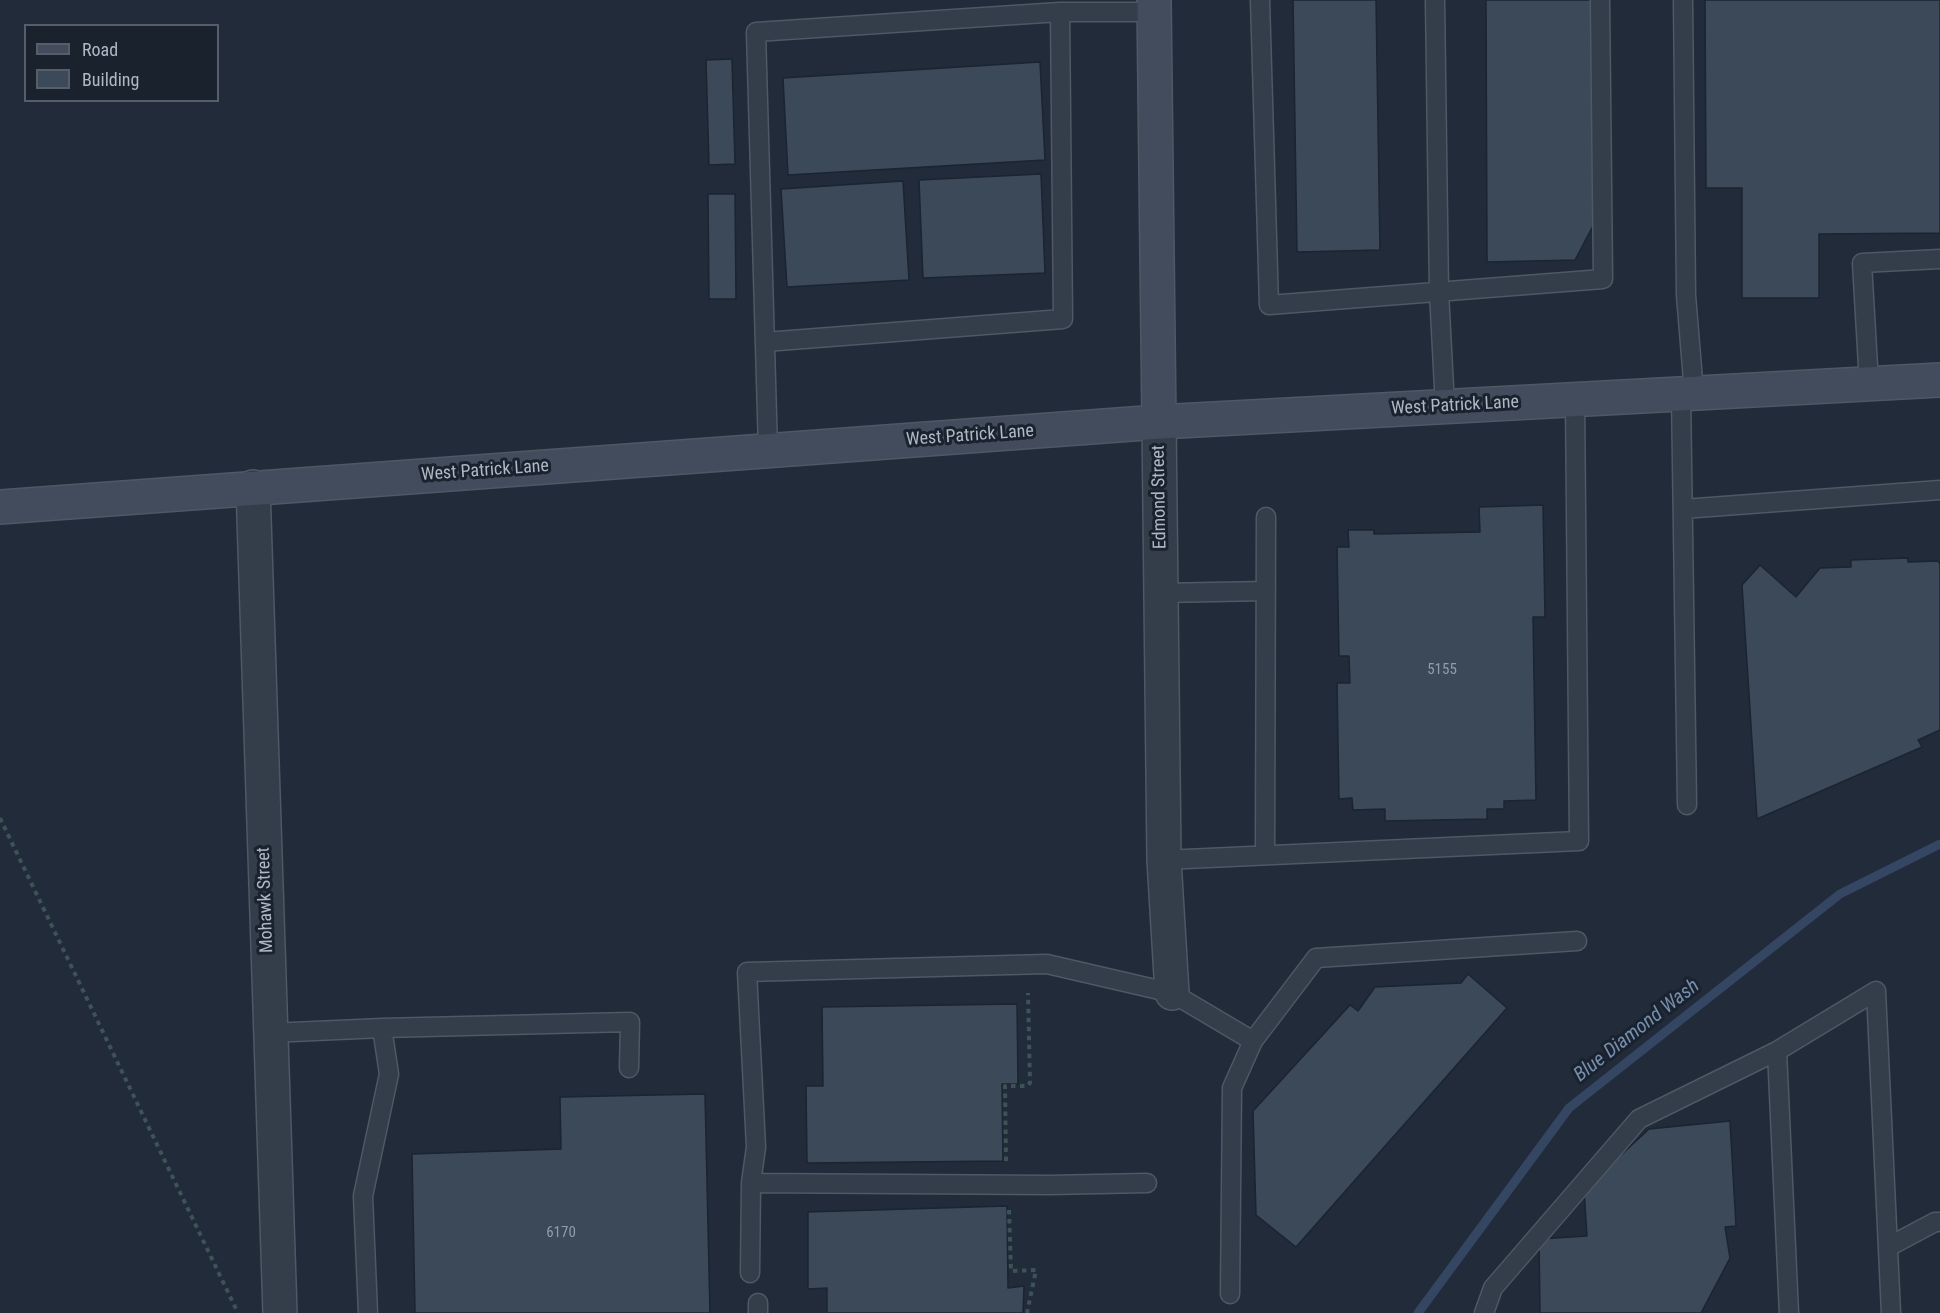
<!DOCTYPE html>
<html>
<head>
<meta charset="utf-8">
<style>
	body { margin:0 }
	#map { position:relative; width:1940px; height:1313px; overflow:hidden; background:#212b3a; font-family:"Roboto Condensed",sans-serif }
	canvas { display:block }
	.legend { position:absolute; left:24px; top:24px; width:195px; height:78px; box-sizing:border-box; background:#1a222e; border:2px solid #565e6b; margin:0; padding:8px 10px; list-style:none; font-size:18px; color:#afb8c6 }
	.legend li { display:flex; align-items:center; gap:12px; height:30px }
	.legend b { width:30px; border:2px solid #565e6b }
</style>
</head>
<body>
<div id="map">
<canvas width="1940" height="1313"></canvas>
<ul class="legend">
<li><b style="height:8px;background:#424c5d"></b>Road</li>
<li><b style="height:16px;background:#3c4959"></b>Building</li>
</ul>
</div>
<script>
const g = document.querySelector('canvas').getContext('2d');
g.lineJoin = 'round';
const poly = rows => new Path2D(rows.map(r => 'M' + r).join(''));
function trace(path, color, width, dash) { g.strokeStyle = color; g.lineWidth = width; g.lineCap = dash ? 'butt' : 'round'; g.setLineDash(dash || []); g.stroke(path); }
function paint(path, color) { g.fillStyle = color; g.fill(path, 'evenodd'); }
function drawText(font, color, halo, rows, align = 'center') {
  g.font = font + ' "Roboto Condensed",sans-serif'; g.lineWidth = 6; g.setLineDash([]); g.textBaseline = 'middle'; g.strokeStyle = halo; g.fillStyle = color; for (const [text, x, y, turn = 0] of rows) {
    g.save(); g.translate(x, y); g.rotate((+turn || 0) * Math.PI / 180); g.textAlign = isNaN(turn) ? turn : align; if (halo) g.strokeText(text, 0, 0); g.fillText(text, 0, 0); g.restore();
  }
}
trace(poly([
	[1418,1313,1569,1108,1840,894,1940,844]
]), '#344661', 9);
const building = poly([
	[1293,0,1376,0,1380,250,1297,252,1293,0],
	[1486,0,1591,0,1594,224,1575,260,1487,262,1486,0],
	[1705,0,1940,0,1940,233,1819,234,1819,298,1742,298,1742,188,1706,188,1705,0],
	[732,59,735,164,709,165,706,60,732,59],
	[1040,62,1045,160,788,175,783,78,1040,62],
	[1041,174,1045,273,923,278,919,180,1041,174],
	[903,181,909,280,787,287,781,189,903,181],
	[708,194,735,194,736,299,709,299,708,194],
	[1543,505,1545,617,1533,617,1536,800,1504,801,1504,809,1487,809,1487,819,1385,821,1385,809,1353,810,1352,798,1339,799,1337,683,1350,683,1349,656,1339,656,1337,547,1349,547,1348,530,1374,530,1374,534,1480,532,1479,507,1543,505],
	[1908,558,1908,562,1938,561,1940,564,1940,730,1918,740,1922,747,1757,819,1742,585,1760,565,1796,597,1820,568,1851,567,1851,560,1908,558],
	[1468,974,1507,1008,1296,1247,1256,1215,1253,1111,1350,1005,1358,1011,1375,987,1461,983,1468,974],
	[1017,1004,1018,1084,1002,1084,1003,1161,807,1163,806,1086,823,1086,822,1007,1017,1004],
	[705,1094,710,1313,415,1313,412,1154,561,1149,560,1097,705,1094],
	[1730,1121,1736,1226,1725,1227,1730,1258,1701,1313,1540,1313,1539,1239,1587,1236,1584,1189,1649,1129,1730,1121],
	[1007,1206,1008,1288,1024,1286,1023,1313,827,1313,827,1288,808,1289,808,1212,1007,1206]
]);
paint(building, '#3c4959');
trace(building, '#1c2431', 1.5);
const lane = poly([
	[1260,0,1269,305,1603,279,1600,0],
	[1435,0,1439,292,1445,407],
	[1683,0,1686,295,1694,393],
	[765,342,1063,319,1060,12],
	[1869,384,1862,263,1940,259],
	[1681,394,1687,805],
	[768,450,756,32,1060,12,1154,12],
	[1683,509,1940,490],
	[1161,593,1266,591],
	[1265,855,1266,517],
	[1164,860,1579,841,1575,400],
	[382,1028,630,1022,629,1068],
	[270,1033,382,1028,389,1074,363,1196,368,1313],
	[1253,1041,1316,958,1577,941],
	[751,1183,756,1147,747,972,1047,964,1172,993,1253,1041,1232,1088,1230,1294],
	[1888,1247,1935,1222,1940,1222],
	[750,1273,751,1183,1049,1185,1147,1183],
	[758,1303,758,1313],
	[1484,1313,1493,1288,1639,1119,1777,1051],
	[1789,1313,1777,1051,1876,991,1891,1313]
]);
const street = poly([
	[1159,422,1164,860,1172,993],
	[253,487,280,1313]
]);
const secondary = poly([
	[1154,0,1159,422],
	[0,507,1159,422,1940,380]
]);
trace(lane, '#4f5865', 21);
trace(street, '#4f5865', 36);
trace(secondary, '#4f5865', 36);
trace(poly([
	[0,818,238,1313],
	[1006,1161,1005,1086,1027,1086,1030,1083,1028,993],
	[1009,1210,1011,1271,1036,1270,1027,1313]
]), '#3d5355', 4, [4.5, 4.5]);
trace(lane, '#343d4a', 18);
trace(street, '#343d4a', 33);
trace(secondary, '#424c5d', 33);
drawText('15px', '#929cab', null, [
	["5155",1442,670],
	["6170",561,1233]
]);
drawText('18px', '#afb8c6', '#1a222e', [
	["West Patrick Lane",1455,406,-3],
	["West Patrick Lane",970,436,-4],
	["West Patrick Lane",485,471,-4],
	["Edmond Street",1160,497,-91],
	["Mohawk Street",266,900,-92]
]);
drawText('italic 20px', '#768eaf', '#1a222e', [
	["Blue Diamond Wash",1637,1031,-38]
]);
</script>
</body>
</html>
